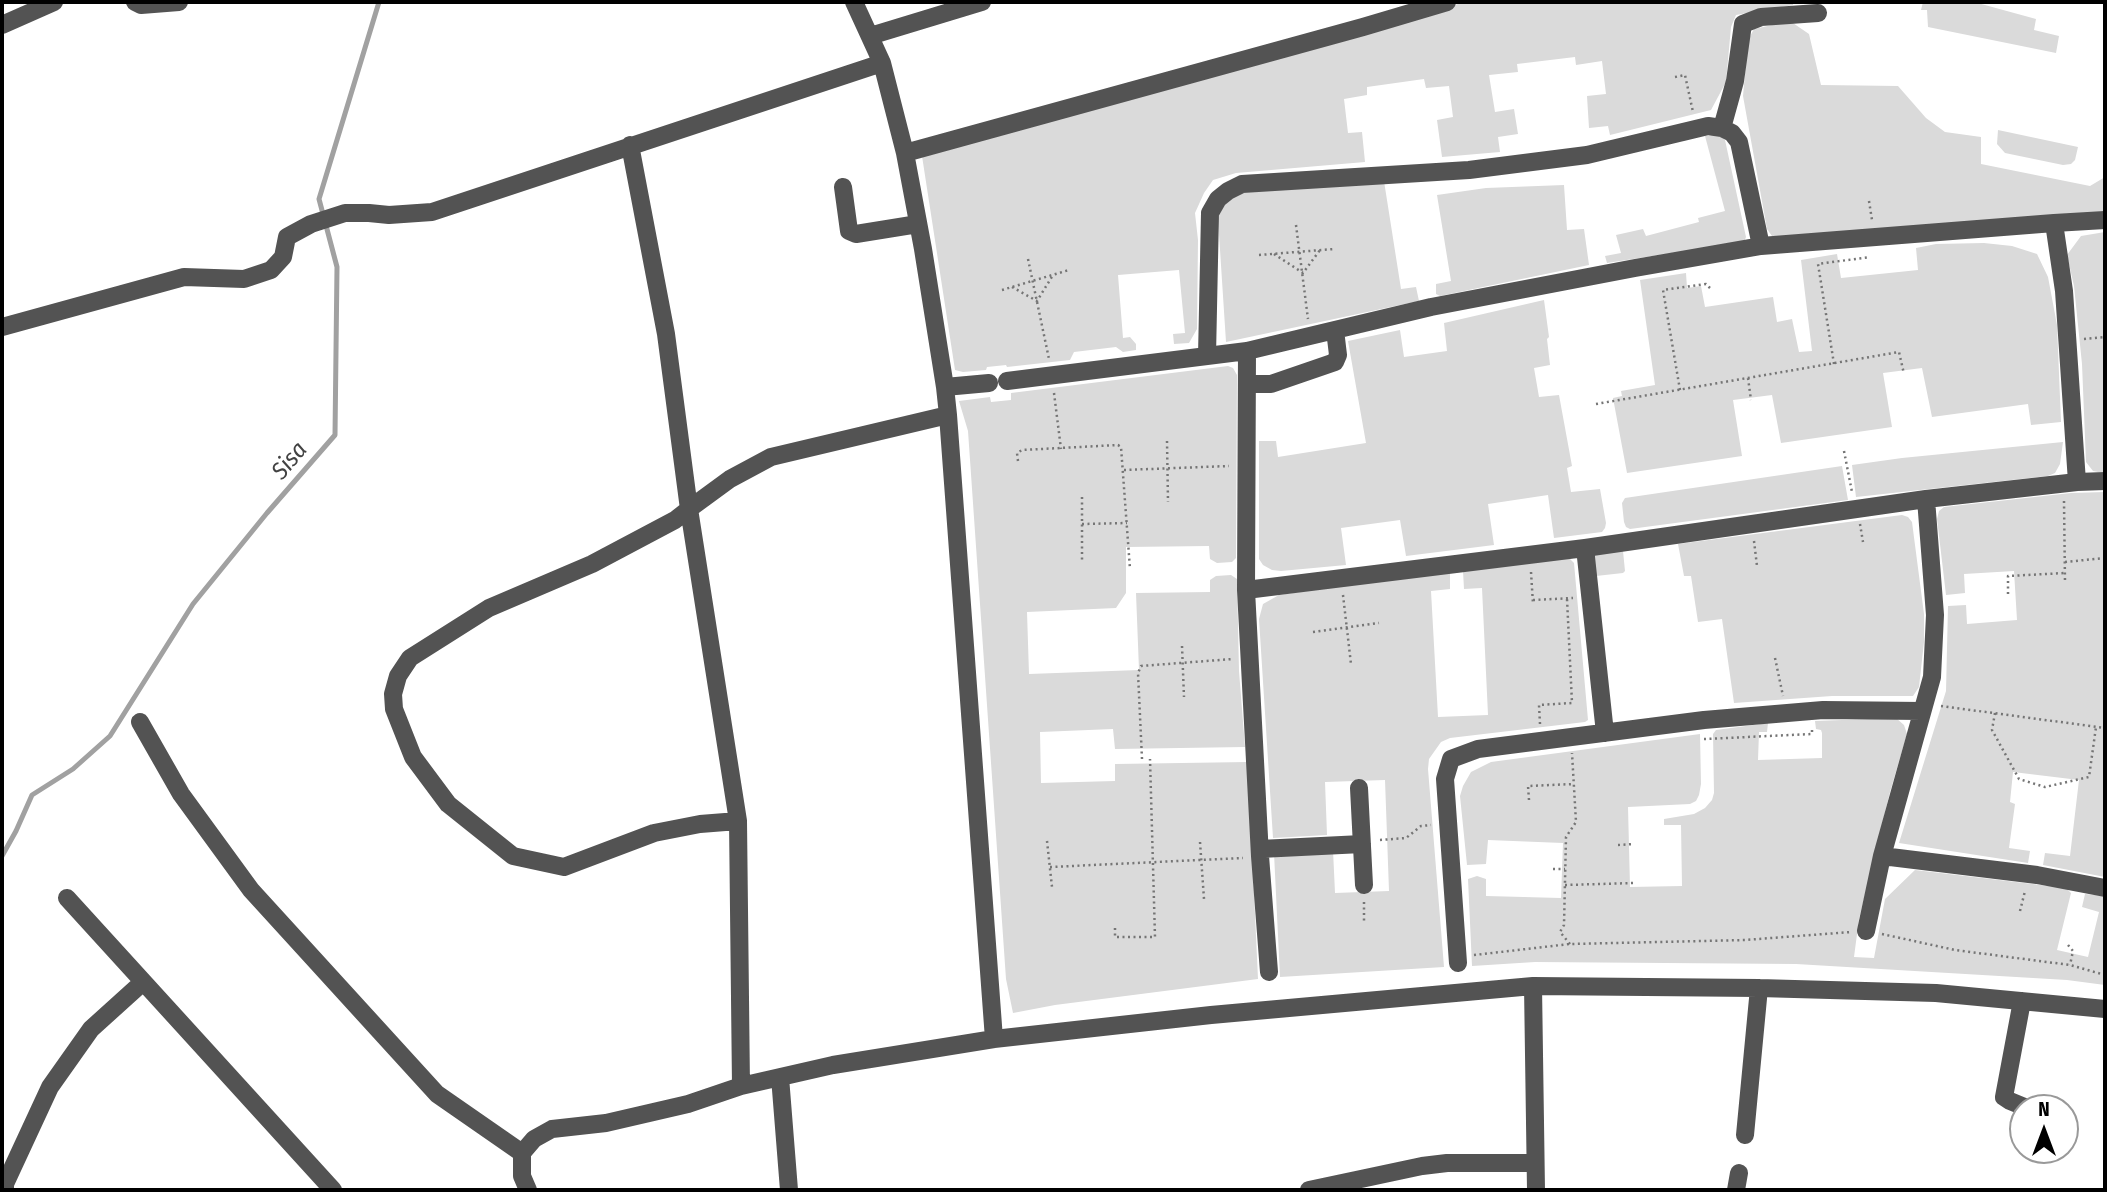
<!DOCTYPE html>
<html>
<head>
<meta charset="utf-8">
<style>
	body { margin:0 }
	#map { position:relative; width:2107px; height:1192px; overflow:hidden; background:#fff; font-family:"Fira Sans Condensed",sans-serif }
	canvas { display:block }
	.frame { position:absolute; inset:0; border:4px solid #000; pointer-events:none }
	.north { position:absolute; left:2009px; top:1094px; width:70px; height:70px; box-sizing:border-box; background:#fff; border:2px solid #999; border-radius:50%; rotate:0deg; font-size:19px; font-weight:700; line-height:28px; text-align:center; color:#000 }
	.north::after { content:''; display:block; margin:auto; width:24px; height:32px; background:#000; clip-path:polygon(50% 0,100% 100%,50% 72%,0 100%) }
</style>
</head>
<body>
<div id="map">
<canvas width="2107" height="1192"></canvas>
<div class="frame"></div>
<div class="north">N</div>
</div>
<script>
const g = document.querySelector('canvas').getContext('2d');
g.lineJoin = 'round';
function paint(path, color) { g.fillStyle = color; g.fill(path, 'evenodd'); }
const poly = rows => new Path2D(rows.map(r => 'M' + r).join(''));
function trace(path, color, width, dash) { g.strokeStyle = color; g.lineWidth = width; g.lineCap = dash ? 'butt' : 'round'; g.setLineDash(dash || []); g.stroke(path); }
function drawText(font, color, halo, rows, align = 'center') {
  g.font = font + ' "Fira Sans Condensed",sans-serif'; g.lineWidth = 7; g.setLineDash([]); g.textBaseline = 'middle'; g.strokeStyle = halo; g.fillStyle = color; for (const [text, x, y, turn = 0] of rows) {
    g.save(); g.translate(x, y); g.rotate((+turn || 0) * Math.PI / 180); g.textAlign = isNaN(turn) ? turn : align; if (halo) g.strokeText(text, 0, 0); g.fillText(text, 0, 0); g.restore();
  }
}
paint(poly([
	[1465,2,1793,2,1793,5,1736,15,1731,27,1726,82,1711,110,1610,135,1608,126,1589,128,1587,96,1606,94,1602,61,1576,65,1575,57,1517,64,1518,72,1489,75,1495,112,1514,109,1518,134,1498,137,1500,152,1442,157,1437,120,1453,117,1449,86,1426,88,1424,79,1367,87,1367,95,1344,99,1348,133,1362,132,1365,162,1236,173,1213,180,1204,193,1195,213,1198,240,1197,329,1189,343,1174,344,1173,334,1185,333,1179,270,1118,275,1123,338,1130,337,1136,344,1136,350,1123,352,1116,347,1074,352,1070,360,1007,367,1006,365,987,367,986,370,963,372,955,370,922,156],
	[1923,2,1974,2,2036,19,2034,30,2059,36,2056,53,1928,27,1927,10,1921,10],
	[1790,21,1809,34,1821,85,1898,86,1926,118,1945,132,1981,137,1981,164,2090,186,2105,177,2105,213,1780,239,1772,236,1767,229,1743,96,1748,40,1754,29],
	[1998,130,2078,147,2075,160,2071,164,2063,165,2005,153,1997,144],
	[1715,135,1722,137,1725,140,1746,237,1744,242,1607,263,1605,256,1621,253,1616,235,1643,229,1646,236,1699,222,1698,218,1725,211,1705,136],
	[1384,181,1401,289,1416,287,1419,301,1226,342,1218,219,1220,206,1241,191],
	[1564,185,1567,230,1584,229,1589,265,1440,296,1436,294,1436,284,1451,281,1437,195,1486,188],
	[2105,232,2105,472,2098,472,2093,471,2086,462,2082,364,2074,286,2067,255,2081,236],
	[1984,243,2012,246,2037,254,2048,277,2057,325,2061,422,2031,425,2028,404,1932,417,1922,368,1883,373,1892,427,1781,443,1772,395,1733,400,1742,456,1627,473,1613,398,1622,396,1621,391,1655,385,1640,280,1686,273,1687,288,1701,286,1705,307,1773,297,1777,322,1792,319,1799,352,1812,351,1801,260,1837,254,1841,278,1918,270,1916,248,1936,244],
	[1544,300,1549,337,1547,339,1550,365,1534,368,1539,397,1559,395,1572,466,1567,468,1571,492,1600,489,1606,523,1605,528,1602,532,1554,538,1548,495,1488,504,1494,545,1406,556,1400,520,1341,528,1346,565,1281,571,1272,570,1263,565,1259,559,1259,441,1276,441,1278,457,1366,443,1348,341,1400,330,1404,357,1447,351,1444,323],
	[1228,366,1233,368,1237,375,1236,558,1232,562,1217,563,1210,559,1209,546,1126,547,1126,593,1116,608,1027,612,1029,674,1139,670,1136,593,1210,592,1210,580,1216,576,1231,575,1237,579,1239,671,1245,747,1115,749,1113,729,1040,732,1041,783,1115,781,1115,764,1248,762,1258,979,1055,1005,1013,1013,1006,979,968,431,959,401,990,397,991,402,1011,400,1011,393],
	[2063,442,2060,464,2055,473,2048,476,1856,497,1852,465,1902,458],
	[1842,466,1848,500,1630,529,1626,527,1624,522,1622,503,1625,498],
	[2105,492,2105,877,2043,865,2045,853,2070,856,2079,780,2013,772,2010,802,2015,804,2009,848,2030,851,2028,863,1899,843,1946,691,1948,606,1966,605,1967,624,2017,620,2014,571,1964,574,1965,593,1946,595,1937,519,1939,511,1944,507,2071,493],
	[1902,515,1908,517,1912,522,1924,614,1924,642,1919,687,1913,696,1832,696,1734,703,1722,619,1698,622,1691,576,1684,576,1678,544],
	[1623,551,1625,571,1623,573,1596,576,1593,555],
	[1564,558,1570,559,1574,563,1588,720,1585,722,1450,738,1441,742,1429,759,1428,769,1444,967,1280,977,1274,853,1333,850,1335,893,1389,891,1385,780,1325,782,1327,835,1273,838,1259,619,1263,604,1279,595,1423,574,1450,573,1450,589,1431,591,1438,717,1488,715,1482,588,1464,589,1463,571],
	[1896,718,1904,725,1907,734,1890,792,1859,919,1854,957,1874,958,1885,899,1915,870,2066,888,2071,893,2057,950,2088,957,2099,912,2082,907,2085,894,2105,896,2105,985,2067,980,1796,964,1535,962,1472,966,1468,879,1477,876,1486,879,1486,896,1561,898,1563,843,1488,840,1486,864,1467,865,1460,796,1463,786,1471,772,1491,762,1700,734,1701,784,1699,795,1696,801,1690,804,1628,807,1630,887,1682,886,1681,825,1664,825,1664,819,1694,814,1705,808,1712,800,1714,793,1713,734,1716,730,1768,723,1767,732,1759,732,1758,760,1822,758,1822,733,1821,730,1816,729,1815,721]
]), '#dadada');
trace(poly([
	[2,856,16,831,32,795,73,769,110,736,193,604,267,513,335,435,337,267,319,199,379,2]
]), '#a1a1a1', 5);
trace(poly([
	[1675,77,1685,75,1693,112],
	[1869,201,1872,220],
	[1296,225,1308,319],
	[1274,254,1303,273,1320,250],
	[1259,255,1334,249],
	[1028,259,1049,359],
	[1012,287,1037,301,1053,275],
	[1002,290,1069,270],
	[2084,339,2105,337],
	[1834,364,1818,264,1870,257],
	[1748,378,1751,400],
	[1680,390,1663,290,1706,284,1710,288],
	[1054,393,1061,449],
	[1596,404,1899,352,1904,374],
	[1167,441,1168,502],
	[1844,451,1852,492],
	[1018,461,1017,453,1022,450,1118,445,1121,447,1130,569],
	[1124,470,1229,466],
	[1082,497,1082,561],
	[2064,501,2065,582],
	[1082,524,1127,523],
	[1860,524,1863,542],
	[1754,541,1757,566],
	[2065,562,2105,558],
	[1531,572,1533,604],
	[2008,594,2008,576,2065,573],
	[1343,595,1351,664],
	[1533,600,1573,598],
	[1313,632,1379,623],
	[1182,646,1184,697],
	[1775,658,1783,696],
	[1941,706,2105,728],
	[1995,713,1992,730,2019,779,2045,787,2089,777,2096,727],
	[1540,724,1539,705,1572,703,1567,599],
	[1704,739,1812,734,1812,728],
	[1142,759,1138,673,1141,666,1233,659],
	[1529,800,1528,786,1574,784],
	[1380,840,1406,838,1421,826,1431,825],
	[1047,841,1052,887],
	[1200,842,1204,899],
	[1618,845,1634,844],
	[1050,867,1243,858],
	[1553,869,1565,869],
	[1565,885,1635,883],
	[1364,902,1364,924],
	[2020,911,2025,891],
	[1115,928,1115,937,1155,937,1150,759],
	[1882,934,1955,950,2070,965,2105,975],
	[1570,944,1560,932,1564,925,1566,837,1576,822,1572,753],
	[2068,945,2073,951,2070,965],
	[1474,955,1570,944,1745,940,1851,932]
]), '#757575', 2.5, [2, 3.5]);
trace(poly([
	[135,2,141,5,179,2],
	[2,25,54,2],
	[870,36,982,2],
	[1722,128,1735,81,1743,24,1761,17,1818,13],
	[630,145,666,334,689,509,675,520,592,564,489,608,410,658,398,676,393,694,394,709,413,757,448,804,513,856,564,867,654,833,700,824,738,821],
	[905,153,1363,27,1447,2],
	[843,187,849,231,856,234,918,224],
	[2054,223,2105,220],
	[2,327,184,277,244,279,271,270,283,257,287,237,311,224,345,213,369,213,389,215,432,212,882,63],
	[1247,351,1246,590,1260,856,1269,972],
	[1207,356,1210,213,1218,199,1228,191,1242,184,1469,170,1587,155,1708,126,1722,128,1732,133,1739,142,1761,246],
	[1007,381,1247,351,1431,307,1635,268,1761,246,2054,223,2064,291,2077,482],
	[1247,384,1271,384,1335,362,1338,355,1335,330],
	[945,387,989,383],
	[1585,548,1605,733],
	[1246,590,1585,548,1926,499,2077,482,2105,481],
	[140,722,181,794,251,890,437,1094,522,1153],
	[1359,788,1364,885],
	[1260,849,1362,844],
	[1882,856,2037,875,2105,888],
	[67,898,333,1190],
	[1866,931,1882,856,1932,677,1935,615,1926,499],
	[1458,963,1445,779,1451,759,1478,749,1704,720,1823,710,1922,711],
	[1533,986,1536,1190],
	[2022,1001,2004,1097,2010,1101,2027,1108],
	[994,1039,1211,1015,1533,986,1759,988,1936,993,2105,1009],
	[780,1077,789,1190],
	[741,1086,738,821,689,509,730,479,771,457,948,415],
	[1745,1135,1759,988],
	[5,1190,5,1184,50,1087,91,1029,143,982],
	[528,1190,522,1176,522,1153,534,1139,552,1129,606,1123,688,1104,741,1086,833,1065,994,1039,948,415,945,387,923,249,905,153,882,63,854,2],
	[1309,1190,1422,1166,1447,1163,1535,1163],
	[1736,1190,1739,1173]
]), '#535353', 18);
drawText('italic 24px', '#424242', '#fff', [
	["Sisa",290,461,-50]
]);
</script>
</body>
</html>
